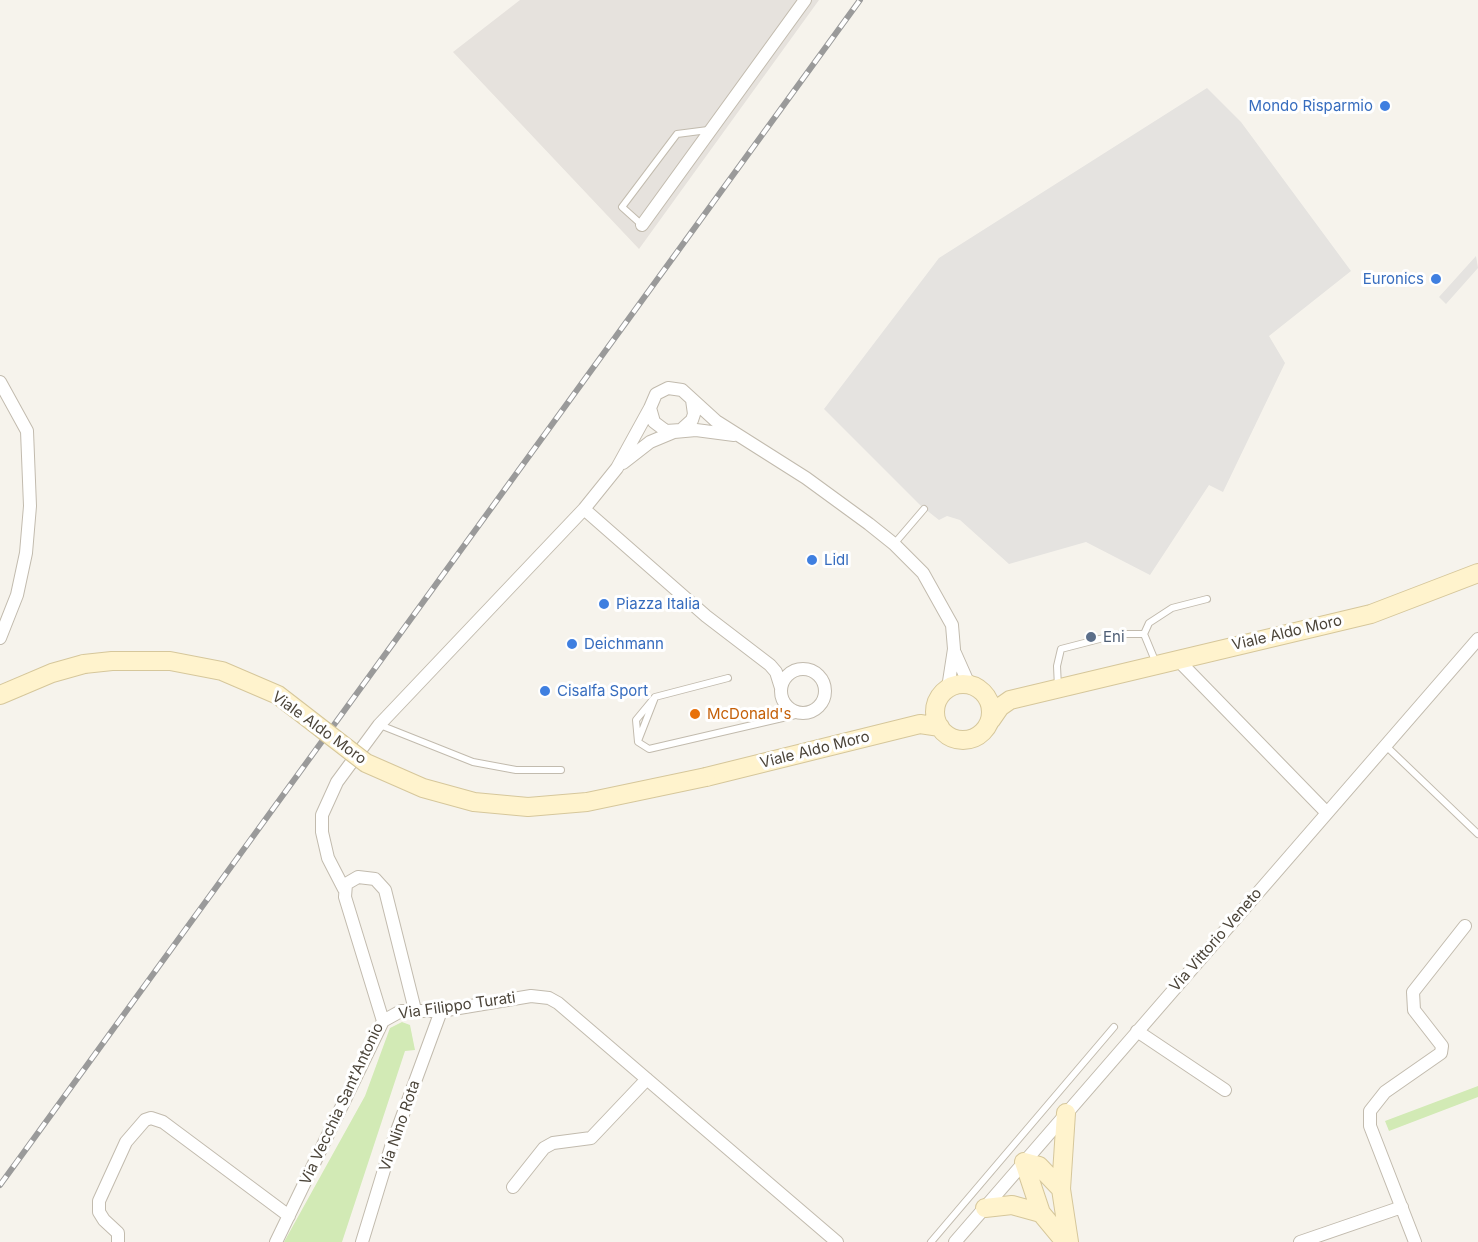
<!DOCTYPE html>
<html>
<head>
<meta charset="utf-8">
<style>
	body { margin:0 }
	canvas { display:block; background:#f6f3ec }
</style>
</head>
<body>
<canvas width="1478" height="1242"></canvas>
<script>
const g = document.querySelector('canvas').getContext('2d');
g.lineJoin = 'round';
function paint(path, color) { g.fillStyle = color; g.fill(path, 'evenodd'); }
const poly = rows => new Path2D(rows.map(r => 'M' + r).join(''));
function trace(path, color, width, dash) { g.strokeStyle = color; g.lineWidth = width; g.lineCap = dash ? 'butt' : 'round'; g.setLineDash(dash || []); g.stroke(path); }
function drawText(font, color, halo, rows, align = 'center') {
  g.font = font + ' Inter,sans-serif'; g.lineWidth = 6; g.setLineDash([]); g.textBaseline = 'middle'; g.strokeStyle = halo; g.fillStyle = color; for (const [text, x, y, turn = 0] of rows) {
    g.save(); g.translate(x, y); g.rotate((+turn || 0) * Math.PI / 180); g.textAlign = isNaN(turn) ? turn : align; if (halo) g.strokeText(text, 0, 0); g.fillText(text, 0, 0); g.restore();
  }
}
paint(poly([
	[520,0,819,0,639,249,453,52]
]), '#e6e2dd');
paint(poly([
	[402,1022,410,1025,415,1050,405,1051,342,1242,284,1242,365,1096,390,1028],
	[1478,1086,1478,1097,1389,1131,1385,1121]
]), '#d2eab5');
paint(poly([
	[1207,88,1241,122,1351,271,1269,336,1285,363,1223,492,1209,485,1150,575,1086,542,1009,564,960,520,947,516,939,520,920,505,824,409,939,258],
	[1476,256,1478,268,1446,304,1439,297]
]), '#e5e3e0');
const lane = poly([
	[642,225,622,207,677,134,708,130],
	[894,544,924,509],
	[1144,634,1149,623,1172,608,1207,599],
	[728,678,655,697,636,720,638,742,649,749,804,713],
	[1058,687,1057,666,1061,649,1119,634,1144,634,1156,663],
	[380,725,473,762,516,770,561,770],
	[638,741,654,700],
	[1386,746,1478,834],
	[931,1242,1114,1027]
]);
const street = poly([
	[642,225,805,0],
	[0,382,27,431,30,506,26,553,17,595,0,638],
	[692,400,694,414,692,420,681,430,666,431,654,422,650,408,656,394,668,388,682,390,716,421,806,478,869,524,894,544,923,573,952,625,954,649,948,688],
	[623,463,650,442,674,432,696,430,734,435],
	[584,509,706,616,770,665,776,672,781,688],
	[955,653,967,680,976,686],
	[1176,658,1327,813],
	'781 691a22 22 0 1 1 44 0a22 22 0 1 1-44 0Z',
	[344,889,328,858,322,832,322,815,337,782,379,725,584,509,617,468,650,408],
	[383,1021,345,897,346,884,358,877,375,879,385,890,415,1010],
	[1137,1031,1225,1090],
	[513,1187,544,1148,553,1143,591,1138,647,1079],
	[118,1242,118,1233,104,1220,99,1212,99,1201,126,1142,145,1120,151,1118,163,1122,289,1216],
	[276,1242,383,1021,401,1011,441,1011,531,996,549,998,558,1003,837,1242],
	[362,1242,391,1147,441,1011],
	[955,1242,1478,639],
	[1300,1242,1402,1207],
	[1415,1242,1370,1126,1370,1111,1385,1092,1441,1053,1442,1046,1414,1010,1413,992,1465,926]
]);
const secondary = poly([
	'935 712a28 28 0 1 1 56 0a28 28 0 1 1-56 0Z',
	[0,695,52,673,84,664],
	[991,720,1000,707,1010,700,1371,614,1478,573],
	[706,777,920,724,940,727],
	[1066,1113,1061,1189,1069,1242],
	[1024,1162,1041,1213,1065,1242],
	[1024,1162,1039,1166,1061,1189],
	[985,1208,1012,1205,1041,1213]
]);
trace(lane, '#c2bbae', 8);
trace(street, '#c2bbae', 14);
trace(secondary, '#d6c79b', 20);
trace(lane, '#fff', 6);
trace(street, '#fff', 12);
trace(secondary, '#fff3cd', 18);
const rail = poly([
	[0,1185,860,0]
]);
trace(rail, '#9a9a9a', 6);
trace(rail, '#fff', 4, [11]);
const secondaryBridge = poly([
	[84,664,112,661,170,661,222,671,278,695,366,763,423,788,474,802,528,807,587,802,706,777]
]);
trace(secondaryBridge, '#d6c79b', 20, []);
trace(secondaryBridge, '#fff3cd', 18);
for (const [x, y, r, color] of [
	[1385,106,6,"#3f7fe0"],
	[1436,279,6,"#3f7fe0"],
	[812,560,6,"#3f7fe0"],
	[604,604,6,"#3f7fe0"],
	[1091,637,6,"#5c6f8a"],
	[572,644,6,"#3f7fe0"],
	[545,691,6,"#3f7fe0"],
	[695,714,6,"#e8710a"]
]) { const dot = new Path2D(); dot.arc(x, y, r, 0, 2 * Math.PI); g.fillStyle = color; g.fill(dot); trace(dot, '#fff', 2); }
drawText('15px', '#366cbe', '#fff', [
	["Mondo Risparmio",1373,106,"right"],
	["Euronics",1424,279,"right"],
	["Lidl",824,560],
	["Piazza Italia",616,604],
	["Deichmann",584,644],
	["Cisalfa Sport",557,691]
], 'left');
drawText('15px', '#4b4439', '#fff', [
	["Viale Aldo Moro",1287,633,-13],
	["Viale Aldo Moro",319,728,36],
	["Viale Aldo Moro",815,750,-14],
	["Via Vittorio Veneto",1216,940,-49],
	["Via Filippo Turati",457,1006,-8],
	["Via Vecchia Sant'Antonio",342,1104,-65],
	["Via Nino Rota",400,1126,-71]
]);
drawText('15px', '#4e5e75', '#fff', [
	["Eni",1103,637]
], 'left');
drawText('15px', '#c56008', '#fff', [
	["McDonald's",707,714]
], 'left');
</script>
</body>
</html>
